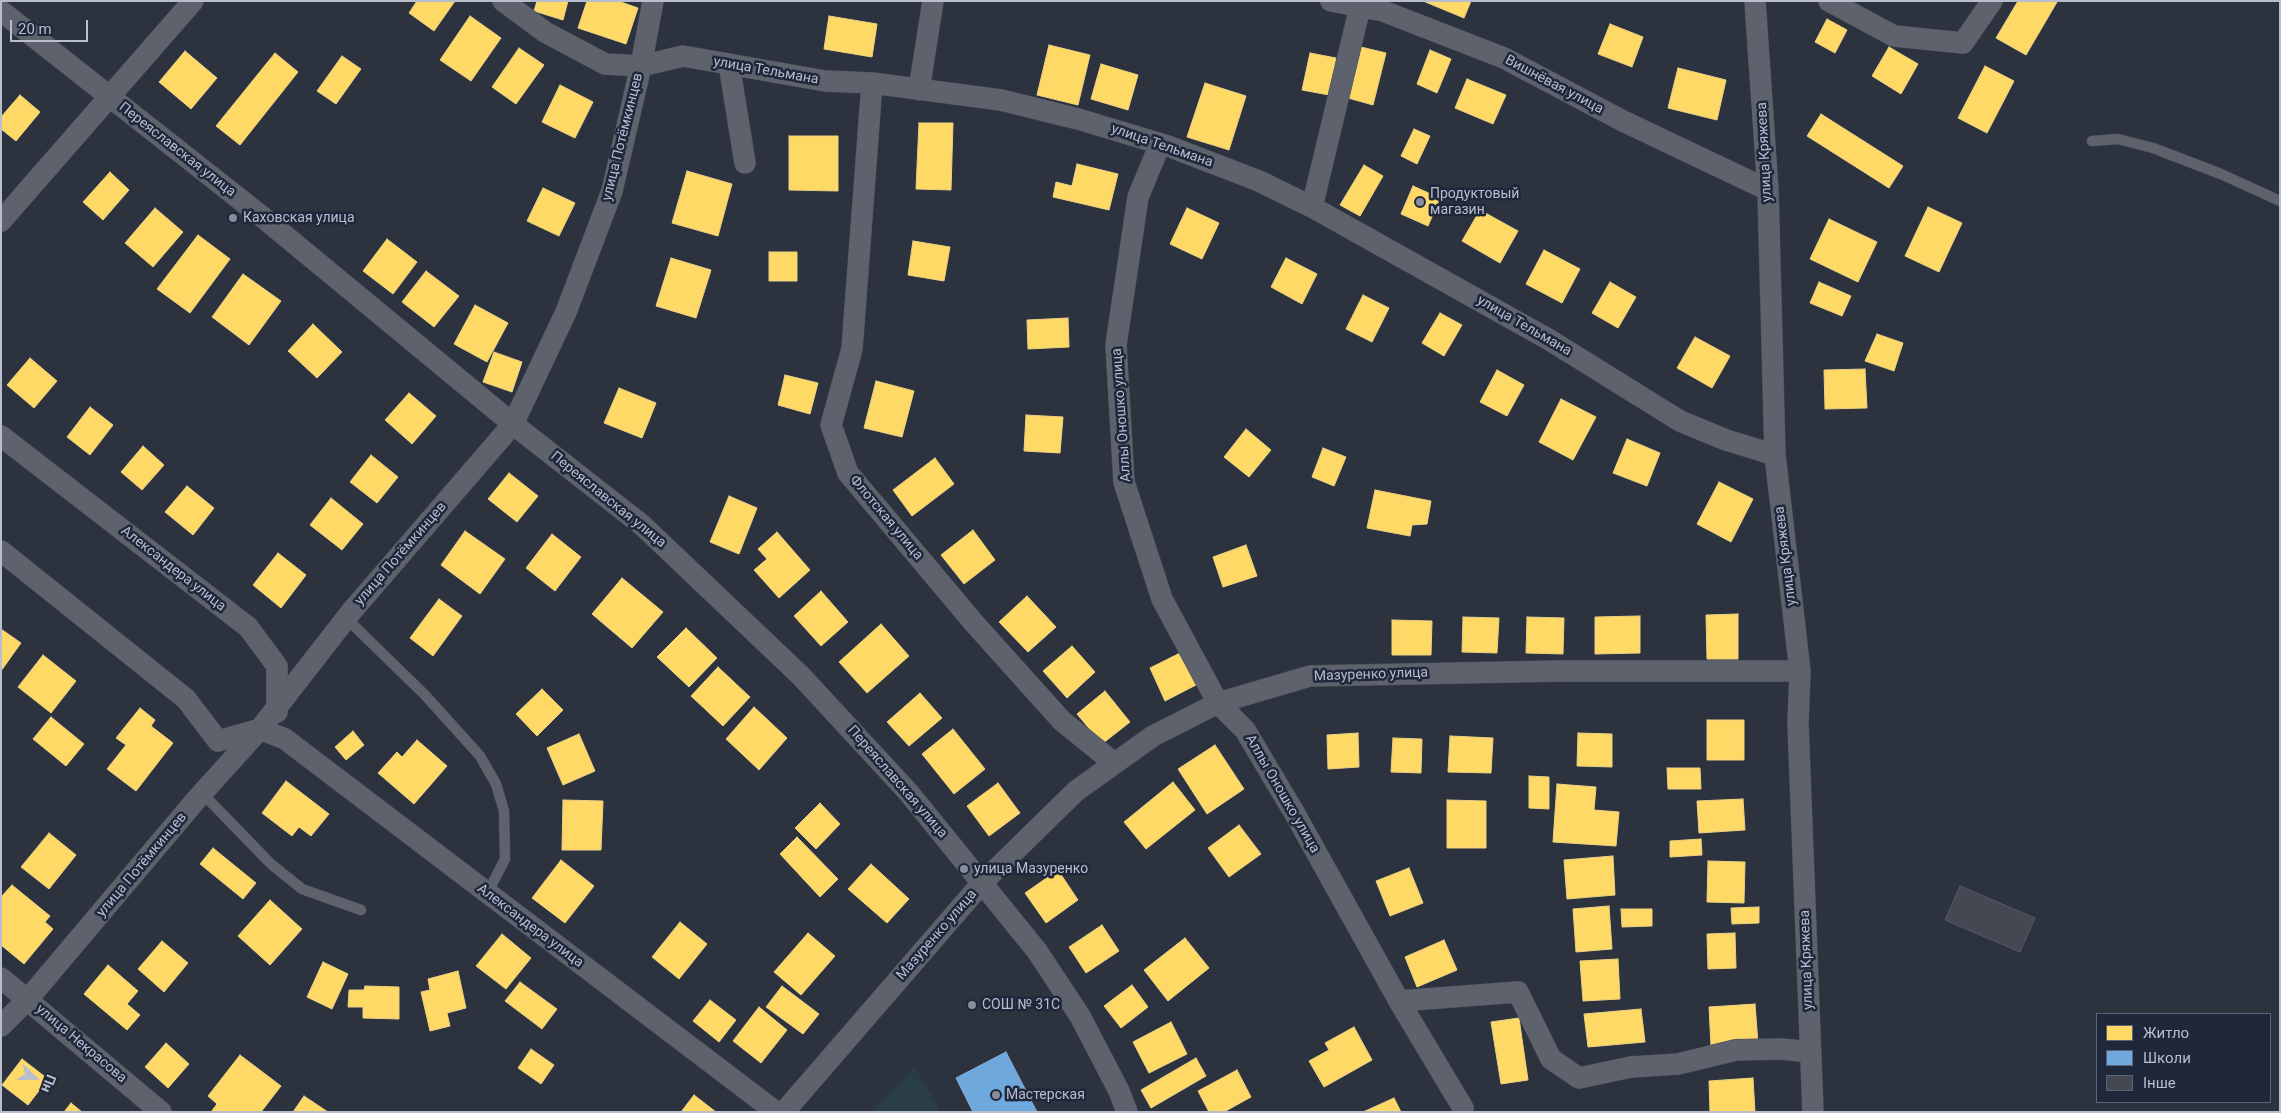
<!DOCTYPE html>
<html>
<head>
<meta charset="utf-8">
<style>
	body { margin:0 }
	#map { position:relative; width:2281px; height:1113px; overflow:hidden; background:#2d323f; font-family:Roboto,sans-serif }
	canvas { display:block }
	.frame { position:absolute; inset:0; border:2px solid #b8bece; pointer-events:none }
	.legend { position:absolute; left:2096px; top:1013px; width:175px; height:90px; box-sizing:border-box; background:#1f273b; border:1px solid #5c6376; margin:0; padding:6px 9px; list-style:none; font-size:15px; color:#b8bece }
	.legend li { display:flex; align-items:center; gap:10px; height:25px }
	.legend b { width:25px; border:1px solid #5c6376 }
	.north { position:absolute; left:10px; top:1053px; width:50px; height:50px; -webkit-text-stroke:4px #1f273b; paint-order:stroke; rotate:112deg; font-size:14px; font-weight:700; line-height:20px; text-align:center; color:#b8bece }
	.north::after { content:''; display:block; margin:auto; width:18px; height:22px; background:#b8bece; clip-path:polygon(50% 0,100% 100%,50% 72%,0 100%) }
	.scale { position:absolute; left:10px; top:20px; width:78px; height:22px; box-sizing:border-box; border:2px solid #b8bece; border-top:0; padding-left:6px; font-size:15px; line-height:18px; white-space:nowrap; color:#b8bece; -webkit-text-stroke:4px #1f273b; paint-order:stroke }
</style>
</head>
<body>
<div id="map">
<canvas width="2281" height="1113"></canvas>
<div class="frame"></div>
<ul class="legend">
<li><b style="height:14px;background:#ffd966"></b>Житло</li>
<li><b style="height:14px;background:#6fa8dc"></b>Школи</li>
<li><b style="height:14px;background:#444852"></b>Інше</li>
</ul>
<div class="north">Пн</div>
<div class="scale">20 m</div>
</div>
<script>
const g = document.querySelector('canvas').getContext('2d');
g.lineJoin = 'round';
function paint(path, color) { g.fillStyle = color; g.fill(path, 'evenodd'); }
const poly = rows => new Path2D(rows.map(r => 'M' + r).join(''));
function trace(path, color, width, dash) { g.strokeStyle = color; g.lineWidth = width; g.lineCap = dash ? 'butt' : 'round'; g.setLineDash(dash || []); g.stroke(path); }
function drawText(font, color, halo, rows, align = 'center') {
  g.font = font + ' Roboto,sans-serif'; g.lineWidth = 5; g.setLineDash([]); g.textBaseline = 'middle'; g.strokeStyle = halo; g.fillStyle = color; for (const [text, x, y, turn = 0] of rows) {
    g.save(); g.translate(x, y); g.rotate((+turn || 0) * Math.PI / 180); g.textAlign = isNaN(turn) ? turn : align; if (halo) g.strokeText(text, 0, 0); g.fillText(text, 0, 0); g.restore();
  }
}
paint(poly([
	[915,1067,941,1112,871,1112]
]), '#293d46');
const homes = poly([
	[417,1,455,1,434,31,409,13,417,1],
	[537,1,568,1,563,20,534,11,537,1],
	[587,1,618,1,638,8,626,44,578,28,587,1],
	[1423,1,1471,1,1464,18,1423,1],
	[2018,1,2057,2,2026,55,1996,38,2018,1],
	[470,16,501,38,471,81,440,60,470,16],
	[829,16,877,24,872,57,824,49,829,16],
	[1827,19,1847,30,1835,53,1815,42,1827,19],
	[1610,24,1643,37,1632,67,1598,54,1610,24],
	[1049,45,1090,55,1078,105,1037,95,1049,45],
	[1361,47,1386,53,1373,105,1348,98,1361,47],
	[1889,47,1918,64,1901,94,1872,76,1889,47],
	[519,48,544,65,516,104,492,87,519,48],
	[1430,50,1451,59,1437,93,1417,84,1430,50],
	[185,51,217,78,191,109,159,82,185,51],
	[275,53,298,72,240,145,216,126,275,53],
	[1310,53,1336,58,1329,95,1302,90,1310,53],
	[342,56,361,69,336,104,317,91,342,56],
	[1101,64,1138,75,1128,110,1091,99,1101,64],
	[1985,66,2014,81,1987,133,1958,118,1985,66],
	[1678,68,1726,80,1717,120,1668,108,1678,68],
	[1467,79,1506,95,1493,124,1455,108,1467,79],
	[1205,83,1246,96,1229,150,1187,137,1205,83],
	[560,85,593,102,575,138,542,122,560,85],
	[20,95,40,112,16,141,1,129,1,117,20,95],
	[1821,114,1903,166,1889,188,1807,136,1821,114],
	[919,123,953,123,951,190,916,189,919,123],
	[1414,129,1430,136,1417,164,1401,156,1414,129],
	[789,136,838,136,838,191,789,190,789,136],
	[1077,164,1118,174,1109,210,1053,197,1056,182,1072,186,1077,164],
	[1364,165,1383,176,1360,216,1340,205,1364,165],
	[687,171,732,184,718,236,672,223,687,171],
	[110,172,129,190,103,220,83,202,110,172],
	[1413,186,1440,198,1428,226,1401,214,1413,186],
	[543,188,575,203,559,236,527,221,543,188],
	[1928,207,1962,223,1939,272,1905,256,1928,207],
	[155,208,183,232,153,267,125,243,155,208],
	[1187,208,1219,223,1202,259,1170,244,1187,208],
	[1480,210,1518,231,1500,263,1462,241,1480,210],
	[1829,219,1877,242,1858,282,1810,259,1829,219],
	[198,235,230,259,190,313,157,289,198,235],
	[387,239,417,262,393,294,363,271,387,239],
	[913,241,950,247,944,281,908,275,913,241],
	[1544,250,1580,269,1562,303,1526,284,1544,250],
	[769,252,797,252,797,281,769,281,769,252],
	[671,258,711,270,696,318,656,306,671,258],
	[1286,258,1317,274,1302,304,1271,287,1286,258],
	[426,271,459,296,434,327,402,302,426,271],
	[243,274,281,301,249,345,212,317,243,274],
	[1610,282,1636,297,1618,328,1592,313,1610,282],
	[1819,282,1851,296,1842,316,1810,303,1819,282],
	[1363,295,1389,308,1372,342,1346,329,1363,295],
	[475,305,508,323,487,362,454,344,475,305],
	[1440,313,1462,325,1444,356,1422,343,1440,313],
	[1068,318,1069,347,1028,349,1027,320,1068,318],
	[313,324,342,352,317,378,288,351,313,324],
	[1877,334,1903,343,1894,371,1865,361,1877,334],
	[1695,337,1730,356,1712,388,1677,368,1695,337],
	[494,352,522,362,512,392,483,382,494,352],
	[30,358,57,381,34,408,7,385,30,358],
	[1865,369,1867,408,1825,409,1824,370,1865,369],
	[1497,370,1524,385,1507,416,1480,402,1497,370],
	[785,375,818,383,810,414,778,405,785,375],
	[876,381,914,391,902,437,864,428,876,381],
	[619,388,656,403,642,438,604,423,619,388],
	[409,393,436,416,412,444,385,420,409,393],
	[1561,399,1596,417,1573,460,1539,442,1561,399],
	[90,407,113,425,90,455,67,437,90,407],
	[1026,415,1063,417,1060,453,1024,451,1026,415],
	[1246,429,1271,450,1249,477,1224,457,1246,429],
	[1627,439,1660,453,1647,486,1613,473,1627,439],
	[143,446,164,465,142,490,121,472,143,446],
	[1323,448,1346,457,1334,486,1312,477,1323,448],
	[371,455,398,477,377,503,350,482,371,455],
	[935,458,954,484,912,516,893,490,935,458],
	[509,473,538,496,517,522,488,499,509,473],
	[1719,482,1753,499,1731,542,1697,524,1719,482],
	[187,486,214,508,193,535,165,512,187,486],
	[1375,490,1431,501,1427,524,1412,525,1410,536,1367,528,1375,490],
	[729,496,757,508,739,554,710,542,729,496],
	[331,498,363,524,342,550,310,525,331,498],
	[973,530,995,560,964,584,941,555,973,530],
	[465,531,505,559,480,594,441,565,465,531],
	[777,532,810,570,779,598,754,570,767,559,758,549,777,532],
	[552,534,581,557,555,591,526,568,552,534],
	[1246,545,1257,576,1223,587,1213,557,1246,545],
	[278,553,306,575,281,608,253,585,278,553],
	[622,578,663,612,632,648,592,614,622,578],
	[821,591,848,622,821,646,794,616,821,591],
	[1027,596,1056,627,1028,652,999,622,1027,596],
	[439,599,462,616,433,656,410,638,439,599],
	[1738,614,1738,659,1707,659,1706,615,1738,614],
	[1640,616,1640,653,1595,654,1595,617,1640,616],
	[1463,617,1499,618,1497,653,1462,652,1463,617],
	[1527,617,1564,618,1563,654,1526,653,1527,617],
	[1392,620,1432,621,1431,655,1392,655,1392,620],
	[881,624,909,656,867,693,839,662,881,624],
	[686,628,717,658,689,687,657,657,686,628],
	[1,629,21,643,1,671,1,629],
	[1072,646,1095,672,1067,698,1043,671,1072,646],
	[1180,653,1196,685,1165,701,1150,668,1180,653],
	[43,655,76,681,51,713,18,687,43,655],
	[718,667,750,697,723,726,691,696,718,667],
	[542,689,563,710,537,736,516,714,542,689],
	[1105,691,1130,722,1102,744,1077,714,1105,691],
	[920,693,942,718,909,746,887,722,920,693],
	[754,707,787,738,759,770,726,739,754,707],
	[140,708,155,720,151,726,173,743,136,791,107,769,126,745,116,738,140,708],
	[51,717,84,744,66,766,33,739,51,717],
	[1707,720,1744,720,1744,760,1707,760,1707,720],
	[953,729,985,769,954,794,922,754,953,729],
	[353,731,364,745,346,760,335,747,353,731],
	[1358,733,1359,767,1328,769,1327,735,1358,733],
	[1578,733,1612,734,1612,767,1577,766,1578,733],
	[579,734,595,771,563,785,547,748,579,734],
	[1450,736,1493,738,1491,773,1448,772,1450,736],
	[1393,738,1422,739,1421,773,1391,772,1393,738],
	[417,740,447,766,414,804,378,773,397,752,402,757,417,740],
	[1215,745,1244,789,1207,814,1178,769,1215,745],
	[1667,768,1700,768,1701,789,1668,789,1667,768],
	[1529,776,1549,777,1549,809,1529,808,1529,776],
	[286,781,329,814,311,836,299,827,292,836,262,813,286,781],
	[1173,782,1195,810,1146,849,1124,822,1173,782],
	[998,783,1020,813,989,836,967,806,998,783],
	[1557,784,1596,787,1594,810,1619,812,1616,846,1553,842,1557,784],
	[1743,799,1745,830,1699,833,1697,801,1743,799],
	[563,800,603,801,601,850,562,850,563,800],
	[1447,800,1486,801,1486,848,1447,848,1447,800],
	[820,803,840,824,816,849,795,828,820,803],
	[1239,825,1261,854,1229,877,1208,848,1239,825],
	[49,833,76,855,49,889,21,867,49,833],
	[797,837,838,879,820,897,780,854,797,837],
	[1701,839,1702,855,1670,857,1670,841,1701,839],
	[213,848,256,883,243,899,200,864,213,848],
	[1613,856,1615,895,1567,899,1564,860,1613,856],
	[561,860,594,886,565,923,532,898,561,860],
	[1708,861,1745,862,1744,903,1707,902,1708,861],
	[871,864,909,899,887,923,848,889,871,864],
	[1409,868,1423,903,1390,916,1376,881,1409,868],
	[1058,870,1078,900,1046,923,1025,893,1058,870],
	[12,885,50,916,45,922,53,929,24,964,1,945,1,897,12,885],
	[270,900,302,929,270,965,238,936,270,900],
	[1609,906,1612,949,1576,952,1573,909,1609,906],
	[1759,907,1759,923,1732,924,1731,908,1759,907],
	[1621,909,1652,909,1652,926,1622,927,1621,909],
	[680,922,707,944,679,979,652,957,680,922],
	[1102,925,1119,951,1086,973,1069,947,1102,925],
	[808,933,835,956,801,995,774,972,808,933],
	[1735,933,1736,968,1708,969,1707,934,1735,933],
	[502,934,531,958,506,989,476,966,502,934],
	[1185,938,1209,968,1168,1001,1144,970,1185,938],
	[1444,940,1457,970,1417,987,1405,957,1444,940],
	[162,941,188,963,164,992,138,969,162,941],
	[1618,959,1620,999,1583,1001,1580,961,1618,959],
	[323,962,348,974,332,1009,307,997,323,962],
	[108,965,138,991,127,1004,140,1015,127,1030,84,994,108,965],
	[458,971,466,1008,447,1013,450,1026,430,1031,421,992,430,990,428,979,458,971],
	[520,982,557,1009,542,1029,505,1001,520,982],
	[1132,985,1148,1007,1121,1028,1104,1006,1132,985],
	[365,986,399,987,399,1019,363,1018,363,1007,348,1007,349,990,364,990,365,986],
	[782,986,819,1014,803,1034,766,1007,782,986],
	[710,1000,736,1020,719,1042,693,1021,710,1000],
	[1755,1004,1758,1043,1711,1046,1709,1007,1755,1004],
	[759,1007,787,1030,761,1063,733,1041,759,1007],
	[1641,1009,1645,1042,1588,1047,1584,1014,1641,1009],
	[1519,1018,1528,1080,1501,1084,1491,1022,1519,1018],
	[1171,1022,1187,1054,1149,1073,1133,1042,1171,1022],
	[1354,1027,1372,1060,1324,1087,1309,1061,1329,1050,1325,1043,1354,1027],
	[166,1043,189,1064,168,1088,145,1067,166,1043],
	[531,1049,554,1065,541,1084,518,1068,531,1049],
	[240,1055,281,1086,261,1112,211,1112,217,1104,208,1096,240,1055],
	[1196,1058,1206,1076,1151,1108,1141,1090,1196,1058],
	[22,1059,48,1079,28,1105,2,1085,22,1059],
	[1237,1070,1251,1097,1224,1112,1209,1112,1198,1091,1237,1070],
	[1753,1078,1755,1112,1710,1112,1709,1081,1753,1078],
	[694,1095,716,1112,681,1112,694,1095],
	[304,1096,328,1112,293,1112,304,1096],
	[1394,1098,1401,1112,1363,1112,1394,1098],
	[71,1103,82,1112,64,1112,71,1103]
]);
paint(homes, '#ffd966');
trace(homes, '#ead185', 1);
const schools = poly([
	[1006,1052,1037,1112,973,1112,956,1078,1006,1052]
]);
paint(schools, '#6fa8dc');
trace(schools, '#85afd8', 1);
const building = poly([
	[1960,886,2035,918,2020,952,1945,920,1960,886]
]);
paint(building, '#444852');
trace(building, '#555a66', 1);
const service = poly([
	[2092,141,2118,139,2153,148,2221,174,2280,201],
	[346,618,425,695,480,756,496,784,504,811,505,859,487,894],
	[202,793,271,864,302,889,361,910]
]);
const minor = poly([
	[503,1,545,32,605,64,641,66,683,56,825,81,872,83,1001,100,1078,119,1168,146,1259,181,1312,207,1548,339,1680,421,1726,440,1775,455],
	[1331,1,1383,11,1504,58,1621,120,1768,190],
	[1755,1,1768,190,1775,455,1800,671,1798,723,1813,1112],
	[1829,1,1894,36,1963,43,1992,1],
	[1,11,260,215,513,424,642,525,801,676,909,793,1037,951,1080,1016,1119,1091,1127,1112],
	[729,64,745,163],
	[872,83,852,349,831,425,848,473,974,623,1062,721,1114,763],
	[919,90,933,1],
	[1160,144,1138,197,1116,345,1124,482,1162,599,1218,703,1245,730,1295,814,1399,1001,1463,1108,1463,1112],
	[1312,207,1360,7],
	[1,221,193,1],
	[1,436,248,627,277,666,277,712],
	[1,551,186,699,218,741,260,729,285,739,776,1112],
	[1,978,161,1112],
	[1399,1001,1518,992,1551,1059,1579,1078,1631,1067,1678,1064,1736,1050,1781,1049,1811,1052],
	[1,1026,28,999,196,800,260,729,351,612,513,424,566,312,612,191,641,66,653,1],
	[784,1112,982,883,1076,791,1153,736,1218,703,1310,676,1559,671,1800,671]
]);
trace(service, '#4b4f59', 11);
trace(minor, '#4b4f59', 22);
trace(service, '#5e626c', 10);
trace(minor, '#5e626c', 21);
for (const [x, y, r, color] of [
	[1420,202,5,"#878d9c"],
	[233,218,5,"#878d9c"],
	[964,869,5,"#878d9c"],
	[972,1005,5,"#878d9c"],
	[996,1095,5,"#878d9c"]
]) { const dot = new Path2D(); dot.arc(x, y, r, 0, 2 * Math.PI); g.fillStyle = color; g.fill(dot); trace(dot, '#1f273b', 2); }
drawText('14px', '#b8bece', '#1f273b', [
	["улица Тельмана",766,71,10],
	["Вишнёвая улица",1554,85,28],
	["улица Потёмкинцев",623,137,-76],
	["улица Тельмана",1162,146,19],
	["Переяславская улица",177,150,38],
	["улица Кряжева",1765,152,-93],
	["улица Тельмана",1524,326,30],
	["Аллы Оношко улица",1122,415,-94],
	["Переяславская улица",608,500,39],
	["Флотская улица",886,518,50],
	["улица Потёмкинцев",401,554,-49],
	["улица Кряжева",1786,556,-97],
	["Александера улица",173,569,38],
	["Мазуренко улица",1371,675,-2],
	["Переяславская улица",897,782,49],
	["Аллы Оношко улица",1282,794,60],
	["улица Потёмкинцев",142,865,-50],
	["Александера улица",530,926,37],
	["Мазуренко улица",937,935,-49],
	["улица Кряжева",1807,960,-92],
	["улица Некрасова",81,1044,40]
]);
drawText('14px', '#b8bece', '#1f273b', [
	["Продуктовый",1430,194],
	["магазин",1430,210],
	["Каховская улица",243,218],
	["улица Мазуренко",974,869],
	["СОШ № 31С",982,1005],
	["Мастерская",1006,1095]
], 'left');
</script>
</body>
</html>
